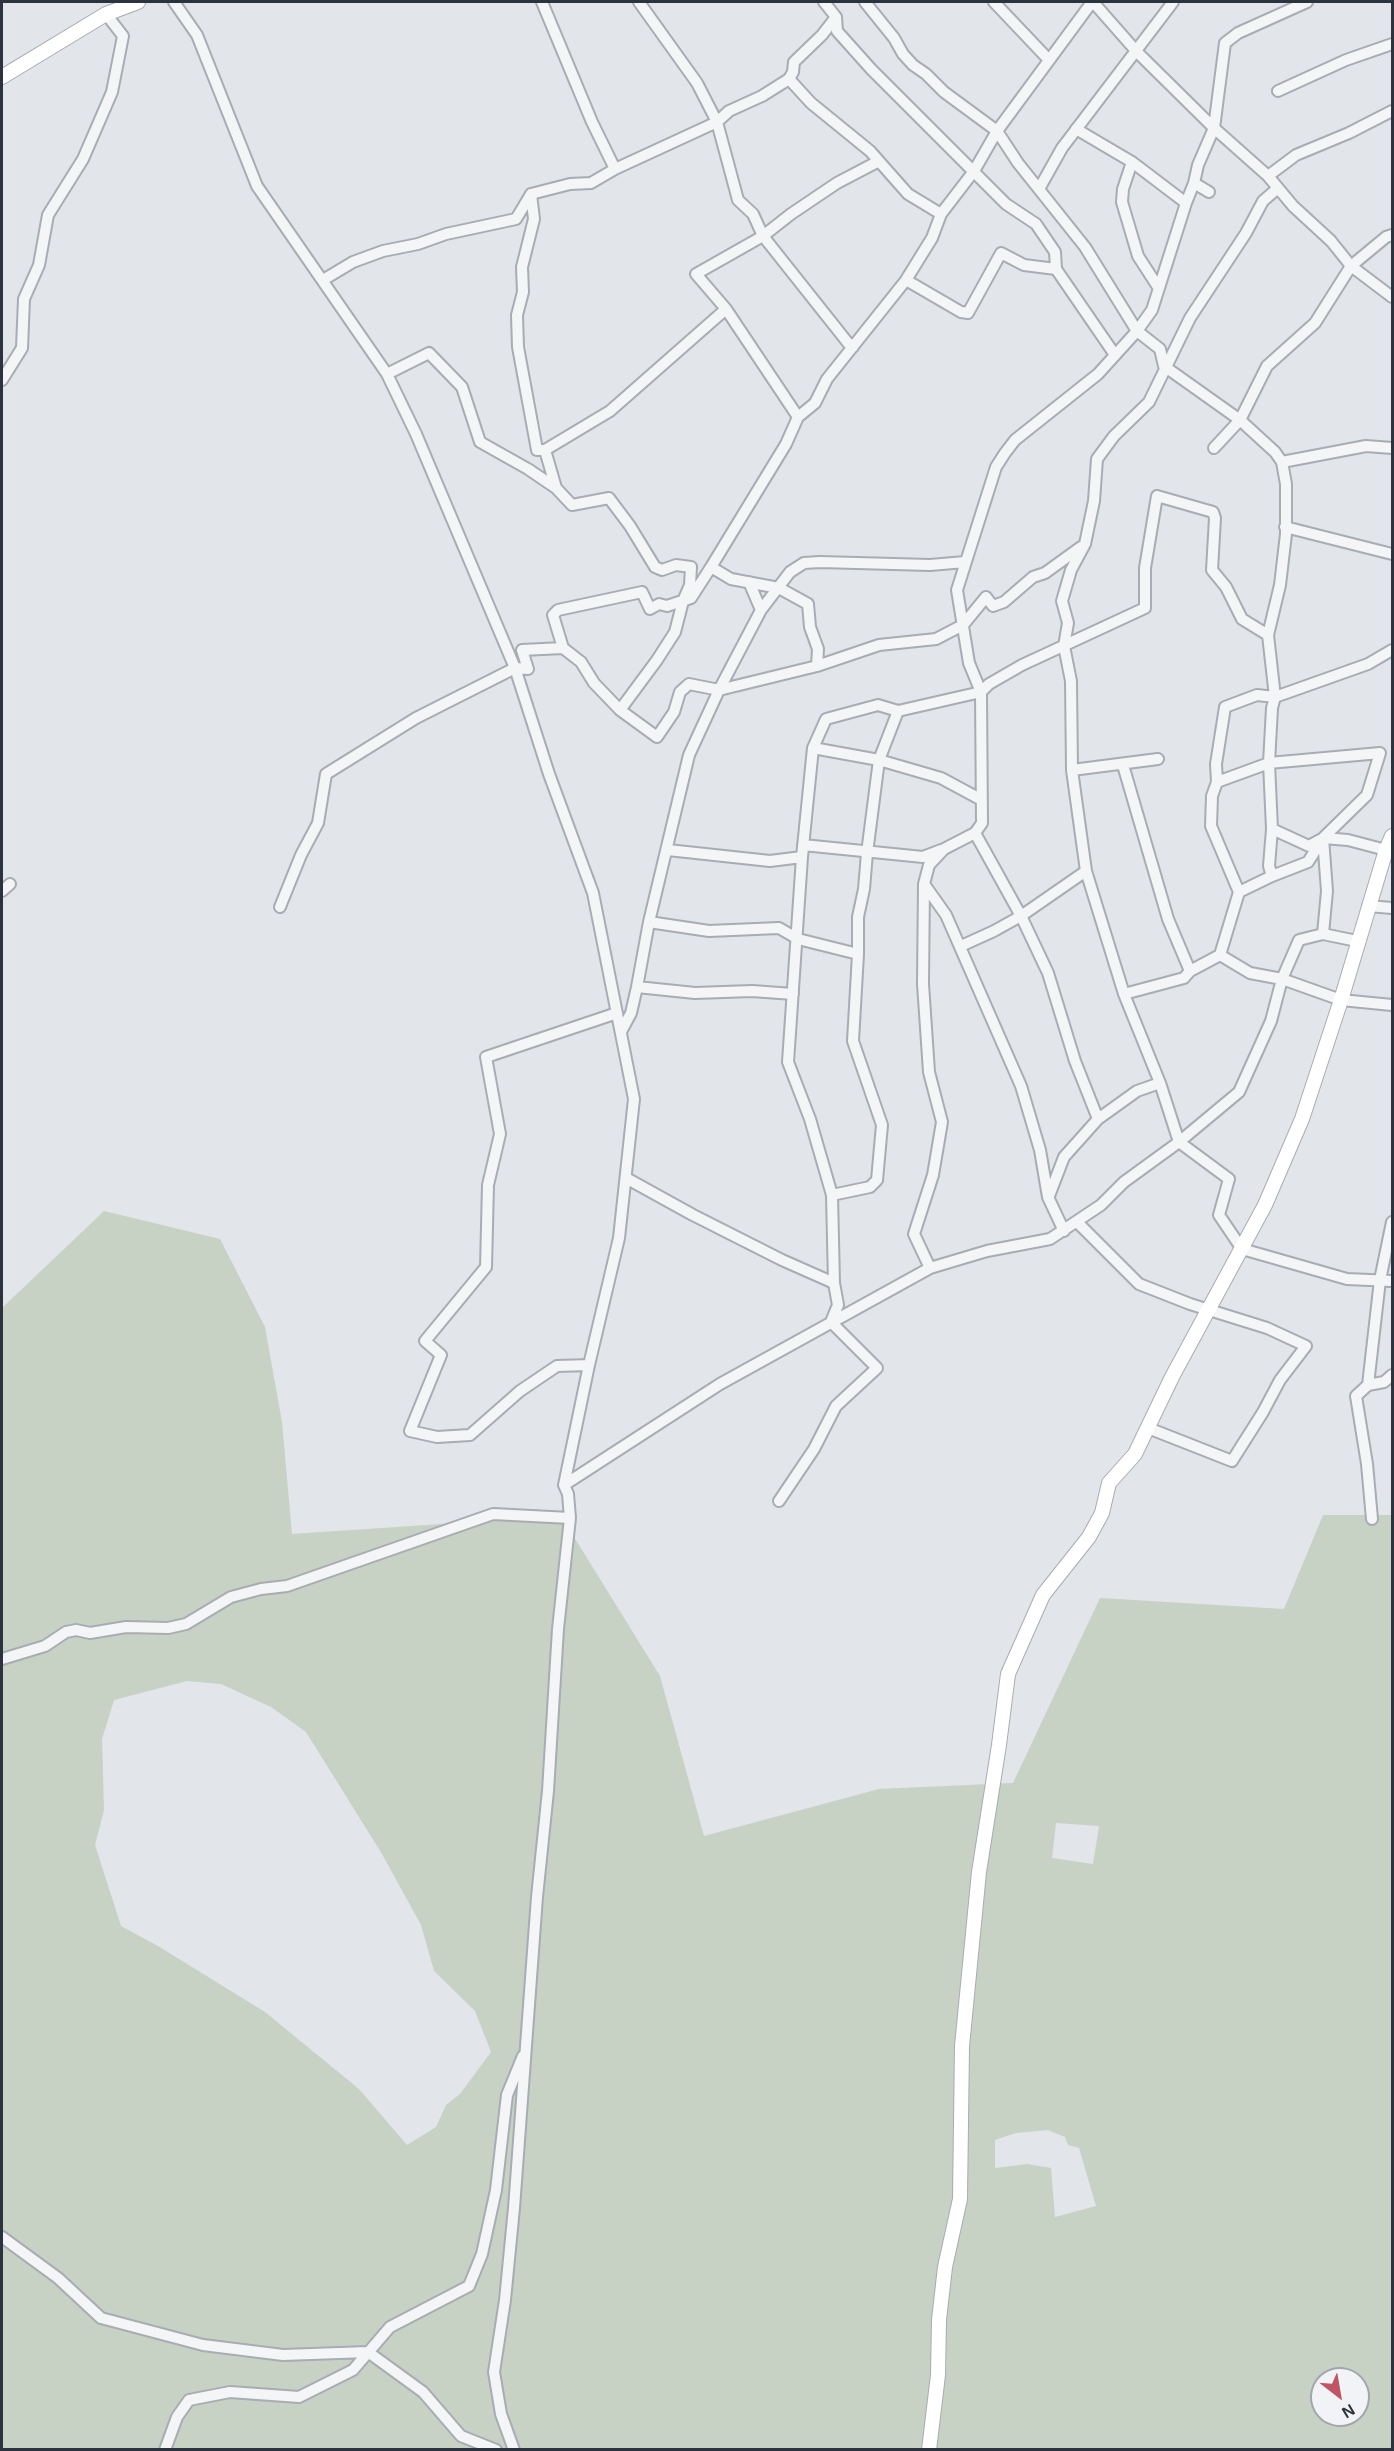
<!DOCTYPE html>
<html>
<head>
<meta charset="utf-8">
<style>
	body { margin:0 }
	#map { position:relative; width:1394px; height:2451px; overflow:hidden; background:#e2e5e9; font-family:Arial,sans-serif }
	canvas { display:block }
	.frame { position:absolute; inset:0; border:3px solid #2c333f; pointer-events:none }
	.north { position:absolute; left:1310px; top:2367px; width:60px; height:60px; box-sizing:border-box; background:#f1f3f6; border:2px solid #a2a6ad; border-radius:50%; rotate:149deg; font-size:16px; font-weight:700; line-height:24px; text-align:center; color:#2c333f }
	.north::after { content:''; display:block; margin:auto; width:21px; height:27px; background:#bf5566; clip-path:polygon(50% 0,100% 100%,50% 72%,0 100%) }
</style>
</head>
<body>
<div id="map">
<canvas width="1394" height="2451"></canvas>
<div class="frame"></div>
<div class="north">N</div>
</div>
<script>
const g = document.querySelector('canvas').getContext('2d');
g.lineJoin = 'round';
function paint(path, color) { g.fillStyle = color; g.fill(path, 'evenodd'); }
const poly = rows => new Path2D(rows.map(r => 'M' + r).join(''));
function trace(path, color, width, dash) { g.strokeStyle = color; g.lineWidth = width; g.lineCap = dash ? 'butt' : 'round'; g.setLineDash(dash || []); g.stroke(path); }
paint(poly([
	[104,1211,220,1239,265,1327,282,1422,292,1534,561,1516,660,1676,704,1836,879,1789,1013,1783,1100,1598,1284,1609,1323,1515,1392,1515,1392,2449,2,2450,2,1308],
	[187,1681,221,1684,271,1707,306,1732,382,1854,421,1925,434,1971,475,2011,491,2052,460,2094,446,2105,436,2127,407,2145,359,2089,265,2012,158,1946,121,1926,95,1845,104,1810,102,1739,114,1700],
	[1056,1823,1099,1826,1093,1864,1052,1858],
	[1048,2130,1065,2137,1068,2145,1079,2148,1096,2206,1055,2217,1051,2168,1027,2164,995,2168,995,2140,1016,2133],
	[1322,2379,1358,2379,1358,2415,1322,2415]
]), '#c7d2c4');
const street = poly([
	[174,2,197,35,257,186,387,374,416,434,515,668,549,774,593,893,634,1099,619,1238,589,1365,564,1485,568,1494,570,1518,558,1629,548,1791,537,1897,514,2208,505,2300,494,2372,501,2414,514,2450],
	[542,2,592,122,615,169],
	[824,2,836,17,837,31,871,69,1006,204,1036,224,1055,252,1056,269],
	[865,2,894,38,903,54,913,65,926,74,944,92,997,131,1018,163,1085,247,1137,331,1160,349,1164,366,1240,420,1275,452,1282,462,1286,484,1286,534,1280,585,1268,635],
	[994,2,1049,60],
	[1093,2,1137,52,1214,128,1268,176,1293,206,1331,241,1351,266,1392,297],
	[789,79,811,103,870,151,908,194,941,214],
	[1278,91,1346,60,1392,44],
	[1076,129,1132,162,1186,203],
	[1132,162,1123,189,1122,202,1138,256,1158,287],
	[1268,176,1296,155,1349,133,1392,111],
	[1194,183,1209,192],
	[1278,188,1263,201,1246,233,1190,318,1149,402,1114,436,1097,459,1094,501,1085,544,1071,570,1062,601,1068,623,1064,646,1071,681,1072,770,1086,871,1124,994,1160,1083,1179,1142,1229,1179,1219,1215,1242,1249,1347,1279,1392,1281],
	[1039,189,1062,148,1173,2],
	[531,194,534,219,522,267,523,292,517,315,518,347,537,450,545,450],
	[323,280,353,262,383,251,418,244,446,234,516,219,531,194,570,184,591,183,615,169,717,122,729,111,762,96,789,79,793,72,794,62,822,35,836,17],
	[906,280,961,312,968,313,1001,253,1024,265,1056,269,1115,355],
	[726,309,798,417],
	[853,347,848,343,763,236,791,214,837,183,879,161],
	[387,374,429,353,462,387,480,442,528,469,556,488,572,505,609,498,630,526,655,567,662,570,676,565,691,567,690,585,683,601,675,632,657,660,620,710],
	[2,380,22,348,24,299,39,265,48,215,83,159,112,92,123,36,106,14],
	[1214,448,1240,420,1267,366,1315,323,1351,266,1386,237,1392,235],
	[1282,462,1366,446,1392,448],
	[556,488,545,450,610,411,726,309,696,274,763,236,753,214,738,200,717,122,697,83,639,2],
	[1285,527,1392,554],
	[711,567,786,444,798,417,815,403,827,379,906,280,932,238,941,214,974,171,997,131,1092,2],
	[749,582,761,610],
	[817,666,818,649,810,627,808,604,779,588,731,579,711,567,691,598,667,606,659,604,650,609,642,592,558,610,553,615,563,648,581,662,594,683,620,710,657,737,674,712,680,692,689,684,719,690,817,666,879,645,936,639,963,625,986,597,993,606,1004,602,1033,577,1045,573,1081,547],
	[813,748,826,719,878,705,898,711,981,692,989,684,1022,665,1145,608,1145,568,1157,496,1213,512,1215,518,1212,570,1226,587,1242,619,1268,635,1275,697,1272,708,1269,763,1272,829,1269,866,1272,876,1239,892,1220,955,1190,971],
	[1123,765,1168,919,1190,971,1184,978,1124,994],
	[1072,770,1158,759],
	[1217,782,1269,763,1380,753,1367,795,1323,838,1327,891,1323,934],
	[1272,829,1309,846,1320,840],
	[975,833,944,849,929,865,924,884,946,915,1021,1086,1040,1150,1048,1197,1064,1231],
	[803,845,923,857,941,850],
	[668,850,770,861,802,857,813,748,879,760,941,778,980,799],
	[1272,876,1308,862,1323,838,1348,840,1386,850],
	[2,891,10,884],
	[1239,892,1211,826,1212,796,1217,782,1216,764,1225,707,1257,695,1275,697,1368,664,1392,650],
	[1368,906,1392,908],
	[280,907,301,855,318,823,326,774,416,718,515,668,528,669,522,650,563,648],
	[649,922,709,931,779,928,798,939,858,954,853,1041,882,1125,877,1180,870,1187,832,1195],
	[961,946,994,931,1021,916,1086,871],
	[858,954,858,917,864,889,867,853,879,760,898,711],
	[1220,955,1250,973,1282,979,1341,1000,1392,1005],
	[637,987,695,993,752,991,793,994],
	[622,1030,631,1013,637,987,649,922,689,755,719,690,761,610,790,572,804,563,820,562,930,565,965,562],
	[1160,1083,1137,1091,1098,1119,1075,1061,1048,973,1021,916,975,833,982,823,981,692,969,663,957,590,996,467,1005,453,1015,440,1098,374,1137,331,1152,310,1186,203,1194,183,1198,165,1214,128,1225,43,1238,33,1307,2],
	[626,1178,693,1215,782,1260,834,1283],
	[1049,1196,1064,1157,1098,1119],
	[1077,1222,1139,1284,1190,1304,1267,1328,1306,1346,1280,1380,1263,1412,1232,1461,1148,1428],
	[930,1268,987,1251,1050,1239,1101,1205,1124,1182,1179,1142,1239,1092,1271,1021,1282,979,1299,940,1323,934,1357,941],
	[589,1365,557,1366,520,1391,470,1435,437,1437,410,1431,441,1355,425,1341,486,1267,488,1185,500,1134,486,1057,617,1013],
	[1368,1385,1384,1382,1392,1375],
	[564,1485,720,1384,930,1268,914,1234,933,1175,942,1122,929,1072,923,984,924,884],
	[779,1501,814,1449,836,1406,877,1368,831,1322,838,1305,834,1283,832,1195,810,1119,788,1062,802,857],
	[1372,1519,1367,1464,1356,1396,1368,1385,1380,1280,1392,1222],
	[2,1659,45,1646,66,1632,76,1630,90,1633,126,1627,168,1628,186,1624,231,1597,261,1589,287,1586,493,1514,570,1518],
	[2,2237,58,2278,101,2318,203,2345,283,2355,368,2352,423,2392,461,2436,496,2450],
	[165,2450,177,2417,189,2400,230,2392,299,2397,353,2370,390,2327,469,2286,482,2254,496,2190,507,2095,523,2056]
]);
const secondary = poly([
	[2,77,106,14,138,2],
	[929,2450,938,2375,939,2320,945,2267,960,2199,962,2046,979,1872,999,1745,1008,1674,1043,1595,1089,1537,1102,1513,1109,1483,1135,1454,1172,1377,1265,1205,1302,1119,1341,1000,1386,850,1392,836]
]);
trace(street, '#a8acb3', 14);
trace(secondary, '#a8acb3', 16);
trace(street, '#f4f5f7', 10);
trace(secondary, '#fff', 14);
</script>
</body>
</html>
